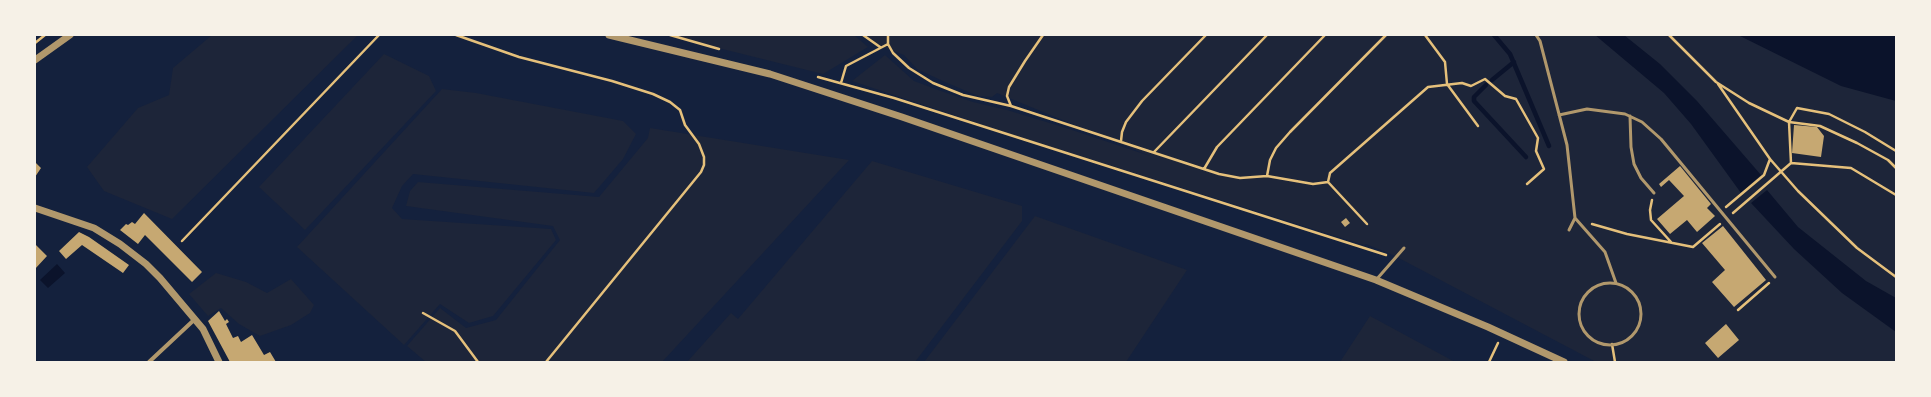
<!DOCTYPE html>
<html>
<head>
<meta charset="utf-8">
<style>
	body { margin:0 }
	#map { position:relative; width:1931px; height:397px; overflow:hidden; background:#14213d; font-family:"IBM Plex Serif",serif }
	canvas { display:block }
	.frame { position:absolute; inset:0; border:36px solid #f6f1e7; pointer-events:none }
</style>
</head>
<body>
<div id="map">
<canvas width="1931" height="397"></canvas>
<div class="frame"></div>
</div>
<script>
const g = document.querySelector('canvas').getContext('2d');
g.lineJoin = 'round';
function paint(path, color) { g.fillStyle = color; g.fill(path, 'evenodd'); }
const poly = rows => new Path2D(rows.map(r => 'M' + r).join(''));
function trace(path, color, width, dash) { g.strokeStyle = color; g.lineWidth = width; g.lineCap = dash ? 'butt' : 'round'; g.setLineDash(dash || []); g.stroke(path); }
paint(poly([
	[212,35,358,35,172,219,104,191,87,167,138,108,169,95,173,68],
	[666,35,854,35,868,47,823,74],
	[866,35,1896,35,1896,362,1596,362,1393,255,1366,244,1364,245,1022,138,852,81,885,55,914,81,941,91,973,102,1007,110,1066,128,1150,156,997,93,992,97,978,96,945,82,917,69,904,55,877,45],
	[384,54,429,76,436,91,305,230,259,187],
	[442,89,476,93,623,121,636,134,623,159,594,193,413,174,402,186,392,208,402,219,551,229,556,240,493,316,469,323,440,304,404,345,297,247],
	[650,128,849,160,662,362,426,362,407,346,440,308,466,328,496,320,560,240,553,226,406,206,410,191,418,182,599,197,648,138],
	[872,161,1022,206,1022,221,915,362,687,362,731,313,738,319],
	[1035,216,1187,270,1126,362,924,362],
	[216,273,246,282,267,293,291,279,314,305,310,313,291,325,260,336,239,324,221,308,208,316,189,294],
	[1370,316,1455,362,1340,362]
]), '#1d2539');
paint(poly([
	[1595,35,1624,35,1660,64,1697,101,1761,175,1741,193,1691,124,1664,93],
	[1738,35,1896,35,1896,101,1841,86],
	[1767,190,1798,227,1866,281,1896,298,1896,332,1842,293,1794,249,1751,203],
	[57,264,65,273,48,288,40,280]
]), '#0b132b');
trace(poly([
	[1494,35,1510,54,1549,146],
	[1492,80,1514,62],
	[1486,85,1474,97,1474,101,1526,157]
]), '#0b132b', 4.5);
paint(poly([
	[1794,125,1817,127,1824,136,1821,157,1792,153],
	[35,162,41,168,35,177],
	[1680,166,1711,204,1707,208,1715,216,1697,232,1687,220,1670,234,1657,219,1684,196,1669,180,1661,187,1659,184],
	[144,213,202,272,192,282,145,235,138,244,120,230,126,224,128,225,132,222,135,224],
	[1346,218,1350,223,1345,227,1341,222],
	[1723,226,1766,280,1734,307,1712,282,1725,270,1702,243],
	[79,232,89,237,129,265,123,273,82,245,66,259,59,251],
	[35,244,47,256,35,269],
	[219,311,225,321,227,319,229,322,226,324,233,338,238,336,241,342,252,335,264,355,270,352,276,362,230,362,208,321],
	[1726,324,1739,340,1718,358,1705,343]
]), '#c6a872');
trace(poly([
	[456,35,519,57,612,81,653,94,670,102,680,110,685,125,699,144,704,157,704,165,701,172,546,362],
	[670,35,719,49],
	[863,35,880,47],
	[888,35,888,44,893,53,909,68,933,83,963,95,1011,106,1219,174,1240,178,1267,176,1313,184,1328,182],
	[1425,35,1445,62,1447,84,1478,126],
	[1669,35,1716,82,1749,103,1789,122,1820,126,1857,143,1888,160,1896,168],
	[35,43,45,35],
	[818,77,894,98,1386,255],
	[841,83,846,66,888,44],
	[1718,84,1770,159,1798,191,1857,248,1896,277],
	[1011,106,1007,96,1009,87,1025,61,1043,35],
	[1121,141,1122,132,1126,122,1142,101,1206,35],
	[1154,152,1267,35],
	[1791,163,1789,122,1797,108,1829,114,1865,132,1896,151],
	[1204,169,1217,147,1325,35],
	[1267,176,1270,160,1276,148,1290,132,1386,35],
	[1328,182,1330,173,1428,87,1462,83,1471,86,1485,79,1505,96,1516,99,1538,138,1536,151,1544,169,1527,184],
	[1328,182,1367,224],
	[1652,200,1650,210,1651,220,1671,242],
	[1726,207,1764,175,1770,159],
	[1733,213,1791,163,1851,168,1896,195],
	[1592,224,1627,234,1693,247,1720,224],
	[182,241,379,35],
	[1738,310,1769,283],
	[423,313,455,331,478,362],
	[1612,344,1615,362],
	[1489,362,1498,343]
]), '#e5c07b', 2.5);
trace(poly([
	[1536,35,1540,41,1567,145,1575,218,1569,230],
	[1559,115,1587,109,1625,114,1642,122,1661,139,1775,277],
	[1630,116,1631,147,1634,164,1641,178,1654,193],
	[1575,218,1605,252,1616,283],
	[1376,280,1404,248],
	'1579 314a31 31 0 1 1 62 0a31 31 0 1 1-62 0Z'
]), '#b1986c', 3);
trace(poly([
	[149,362,195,319]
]), '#b1986c', 4);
trace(poly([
	[609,35,770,74,902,117,1376,280,1488,327,1564,362],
	[35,60,70,35],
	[35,208,94,228,120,244,146,264,160,278,203,329,219,362]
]), '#b1986c', 7);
</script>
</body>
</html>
